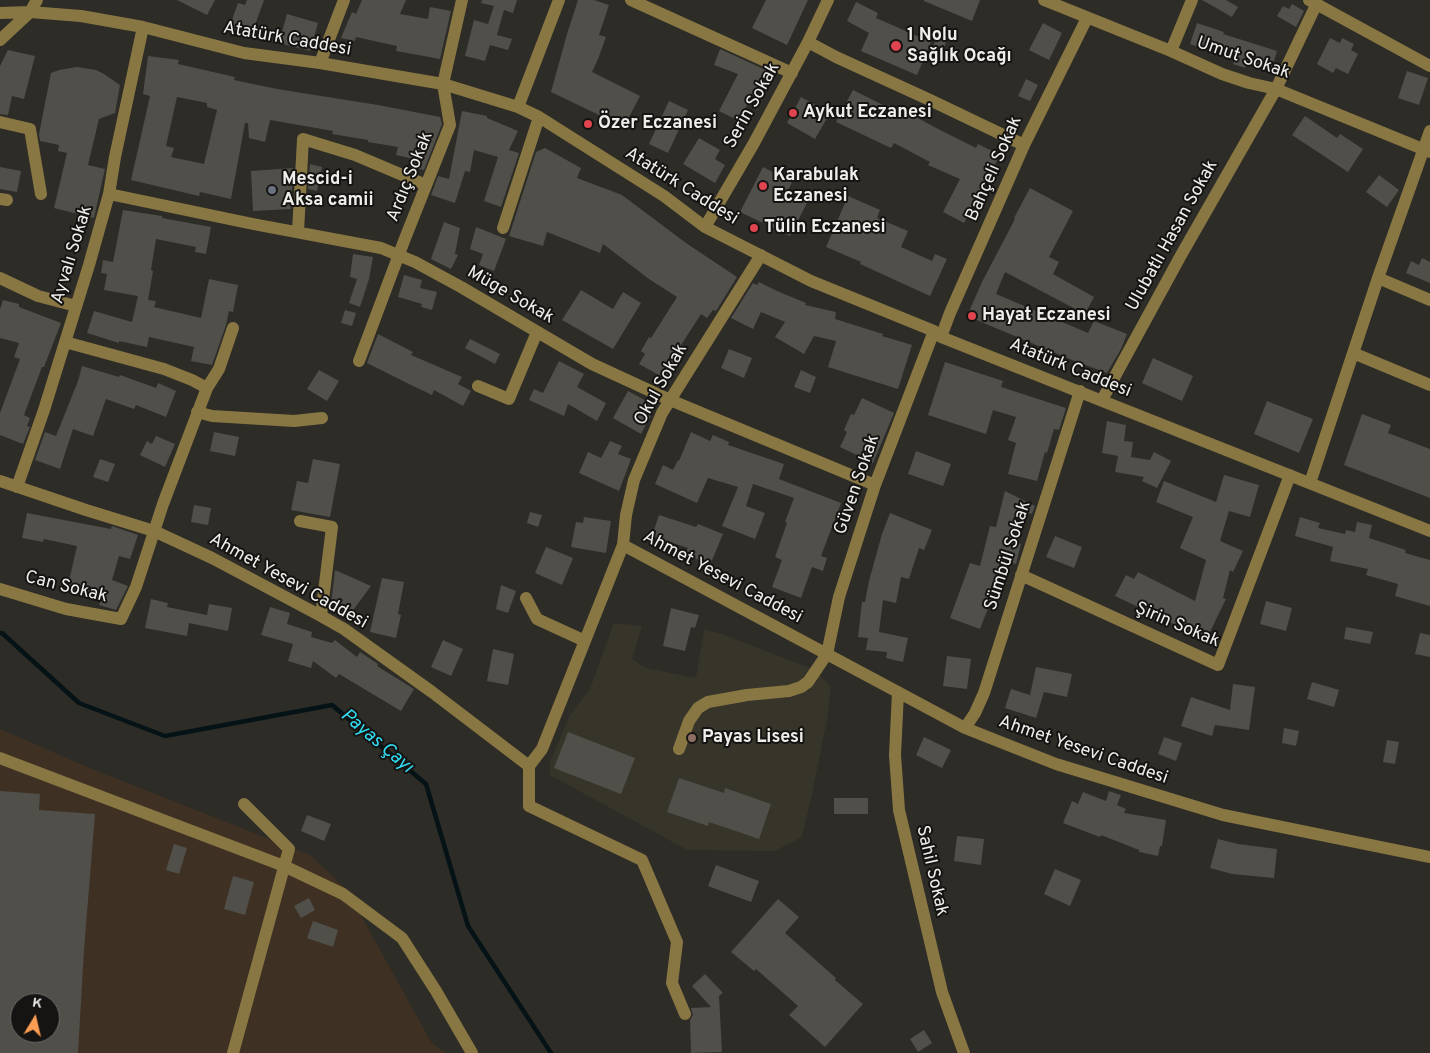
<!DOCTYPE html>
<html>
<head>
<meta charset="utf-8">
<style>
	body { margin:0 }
	#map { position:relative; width:1430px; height:1053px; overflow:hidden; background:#2d2c27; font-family:Overpass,sans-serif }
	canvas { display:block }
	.north { position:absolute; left:10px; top:993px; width:50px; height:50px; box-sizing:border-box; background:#151412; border:1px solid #6c6b69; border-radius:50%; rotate:9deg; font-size:14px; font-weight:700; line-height:20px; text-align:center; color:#efeeeb }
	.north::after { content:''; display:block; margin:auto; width:18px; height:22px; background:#fc9d53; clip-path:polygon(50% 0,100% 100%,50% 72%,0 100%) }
</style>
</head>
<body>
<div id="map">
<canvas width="1430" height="1053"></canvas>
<div class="north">K</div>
</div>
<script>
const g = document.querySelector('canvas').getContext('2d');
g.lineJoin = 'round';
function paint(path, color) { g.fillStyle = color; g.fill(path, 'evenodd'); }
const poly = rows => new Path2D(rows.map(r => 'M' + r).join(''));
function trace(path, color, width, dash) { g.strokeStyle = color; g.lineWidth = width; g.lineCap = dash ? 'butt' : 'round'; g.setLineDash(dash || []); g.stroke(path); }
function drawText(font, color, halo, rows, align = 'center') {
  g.font = font + ' Overpass,sans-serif'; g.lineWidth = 4; g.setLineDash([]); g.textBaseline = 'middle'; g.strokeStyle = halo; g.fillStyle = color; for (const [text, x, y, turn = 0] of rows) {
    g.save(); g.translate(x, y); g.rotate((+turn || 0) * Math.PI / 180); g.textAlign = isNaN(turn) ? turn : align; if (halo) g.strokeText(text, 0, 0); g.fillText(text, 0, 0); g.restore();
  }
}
paint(poly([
	[614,623,642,626,632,659,645,668,696,678,704,630,719,633,815,670,831,687,827,720,813,790,802,837,775,851,687,850,550,775,550,762,570,715,590,689]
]), '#37352a');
paint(poly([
	[0,729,92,769,310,855,347,890,431,1042,446,1053,0,1053],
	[20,1003,50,1003,50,1033,20,1033]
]), '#3e3123');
trace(poly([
	[0,633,2,633,79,703,165,736,332,705,426,784,468,926,551,1053]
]), '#051316', 4.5);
paint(poly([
	[177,0,215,0,207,15],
	[247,0,264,0,251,36,229,28,238,3,245,5],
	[362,0,406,0,400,14,428,19,430,7,451,11,440,59,396,51,397,46,356,37,355,41,341,38,352,12,356,14],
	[482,0,517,0,513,13,504,10,497,35,512,39,508,50,490,45,485,61,465,56,474,20,488,24,494,6,481,3],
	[578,0,594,0,609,5,599,35,606,37,598,59,592,72,640,96,624,127,551,92,567,34],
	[766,0,808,0,787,45,752,28],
	[924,0,980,0,972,21,924,1],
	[1202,0,1226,0,1238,7,1232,17],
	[856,2,878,13,876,18,931,42,917,75,861,51,869,33,847,21],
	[1292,4,1304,11,1296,27,1277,16,1283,6,1289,9],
	[287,14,318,23,310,51,279,43],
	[1043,23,1062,33,1049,60,1029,50],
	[1197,23,1224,32,1223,34,1277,51,1272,68,1247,61,1245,68,1233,64,1235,59,1190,44],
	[1330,38,1340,43,1342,38,1354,44,1351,50,1358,54,1348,74,1336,68,1333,73,1317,64],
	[936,39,946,42,941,56,931,52],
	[720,49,768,71,756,96,752,95,739,121,719,111,738,74,714,65],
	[8,50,35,56,24,99,12,96,8,115,0,114,0,66],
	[148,56,179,60,178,64,235,77,234,80,277,89,378,105,440,117,442,124,424,170,413,168,414,159,396,155,398,147,368,142,368,140,332,134,333,131,270,120,265,142,249,138,248,123,245,123,231,199,200,192,199,196,131,180,150,96,143,94],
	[177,97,207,103,207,107,217,110,204,164,171,157,174,148,166,146],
	[77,67,96,70,104,74,120,85,115,113,99,119,88,165,105,169,94,218,54,208,67,153,58,151,59,145,40,141,39,134,51,73,59,70],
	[1407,71,1428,78,1419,105,1398,98],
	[1026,79,1038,85,1030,101,1018,96],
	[853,90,887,107,888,105,915,119,916,117,940,130,976,148,978,144,1000,155,964,223,943,212,960,179,928,165,930,162,894,143,891,148,836,122],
	[801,97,830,113,815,139,787,123],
	[669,101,688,110,668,153,649,144],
	[462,111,487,116,487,118,518,131,509,150,519,153,501,207,484,201,498,157,474,150,470,172,465,171,455,203,431,195,438,176,449,179],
	[1305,116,1337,138,1340,134,1363,149,1348,172,1292,135],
	[699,138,720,150,715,159,725,165,715,183,683,164],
	[545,148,581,168,577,178,622,195,686,243,737,277,716,311,713,310,707,318,701,314,676,353,680,355,666,379,639,364,645,354,641,351,649,337,651,338,677,297,649,279,603,244,600,253,547,232,543,246,509,236,536,152],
	[310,164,322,167,317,191,308,189],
	[0,167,21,171,17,192,0,189],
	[763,167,792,182,787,193,807,203,790,236,740,212],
	[293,168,291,209,253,211,251,171],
	[1379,175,1399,190,1387,207,1366,192],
	[1030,188,1073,211,1049,257,1059,262,1053,274,1094,297,1085,314,1005,272,996,294,1088,333,1094,321,1127,334,1121,349,1107,373,1072,360,967,316,982,282,1015,219,1014,218],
	[848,196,880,210,877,218,908,231,901,247,932,261,935,254,947,259,930,296,860,264,861,262,826,247],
	[123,210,162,216,162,218,211,227,206,254,195,252,196,247,156,239,151,270,153,271,148,300,156,301,154,307,201,318,209,279,238,285,233,312,229,311,226,325,212,365,191,361,194,347,149,337,147,347,119,341,119,343,87,333,94,311,132,322,138,296,104,290,107,274,101,273,103,260,113,262],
	[444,222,460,228,455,254,458,255,451,269,431,259],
	[476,227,506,239,494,271,479,265,483,254,470,249],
	[353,254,373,257,369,279,360,307,349,303,357,279,350,277],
	[1422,258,1430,262,1430,283,1406,273,1411,261,1419,265],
	[404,275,422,280,420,288,437,292,432,310,421,307,422,304,398,297],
	[759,282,777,291,806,303,805,305,836,312,835,319,883,334,882,336,912,345,898,389,828,367,836,341,814,336,804,354,775,337,785,322,761,312,753,329,731,318,753,283,757,285],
	[581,290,613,309,623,292,641,303,613,349,562,320],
	[3,300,19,304,19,307,61,323,44,367,42,367,24,415,30,418,27,426,30,427,23,444,0,435,0,413,20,359,14,357,19,343,0,338,0,309],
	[345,310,356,313,352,326,341,323],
	[378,334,413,352,411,355,462,377,458,384,471,391,463,406,434,390,432,395,413,386,367,363],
	[470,339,500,354,495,364,465,348],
	[729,349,752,358,744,378,721,368],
	[1153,358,1193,376,1182,401,1142,383],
	[559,361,584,374,577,387,606,403,597,421,568,404,564,416,529,400,534,389,543,393],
	[945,362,1003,381,1001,387,1066,408,1059,430,1054,429,1047,453,1045,452,1037,481,1008,474,1016,443,1008,440,1016,417,993,410,986,434,928,415],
	[82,366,119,377,120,375,156,388,158,383,176,391,166,417,136,405,134,409,106,399,93,436,73,429,60,469,35,460,45,432,56,436,78,381],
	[319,370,339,381,327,401,307,389],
	[801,370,816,377,810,393,794,387],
	[628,391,656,406,641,434,613,418],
	[862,398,894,413,873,463,840,447,847,432,844,430,851,414,854,415],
	[1267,401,1313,419,1299,453,1254,434],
	[1362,414,1391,425,1388,433,1430,449,1430,498,1344,465],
	[1107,421,1126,425,1124,441,1133,442,1131,457,1150,460,1154,452,1171,461,1157,488,1142,481,1144,477,1115,472,1118,456,1102,453],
	[214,432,239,437,235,456,210,451],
	[691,432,710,441,713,435,729,442,728,445,784,464,779,479,841,503,821,556,827,558,823,571,812,567,801,598,772,587,782,560,775,557,787,523,785,522,794,498,753,484,746,506,765,513,755,539,722,526,738,487,708,478,697,503,655,484,663,465,673,470,678,460,679,461],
	[156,436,175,444,165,467,140,455,147,441,152,444],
	[610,441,622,446,618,454,631,459,619,491,579,473,588,452,601,458],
	[916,451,951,464,943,486,908,474],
	[100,459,115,464,108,482,93,477],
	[313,459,340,464,330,517,291,510,297,481,308,483],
	[1224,475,1259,485,1250,517,1229,511,1220,541,1243,551,1233,572,1230,570,1223,598,1226,599,1205,642,1181,630,1182,628,1115,596,1126,575,1134,579,1138,572,1195,601,1206,560,1180,548,1193,517,1156,502,1164,481,1216,502],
	[1005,491,1035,506,1032,514,1018,510,1011,541,1021,544,1016,564,1005,561,995,594,994,593,980,629,950,618,970,563,980,566,990,526,996,527],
	[194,505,211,508,208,525,191,522],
	[530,512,542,515,538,527,527,523],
	[27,513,111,529,112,526,138,535,130,559,119,556,112,580,128,586,116,610,99,605,101,600,73,594,74,591,67,590,77,546,44,539,43,542,22,538],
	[890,513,932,530,924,550,919,548,909,579,901,577,896,603,883,600,879,632,908,638,903,662,886,658,887,652,866,650,868,638,858,637,862,602,865,602,869,581,882,534],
	[659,515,696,527,698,524,723,534,710,565,685,554,688,548,652,536],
	[584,517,611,521,606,553,571,547,576,522,583,523],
	[1300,517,1320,523,1318,528,1345,534,1346,530,1355,532,1357,522,1372,525,1369,538,1406,550,1405,553,1430,560,1430,606,1395,596,1398,584,1366,575,1368,569,1330,561,1333,547,1295,536],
	[1055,536,1082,547,1074,568,1046,557],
	[546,547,573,558,562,585,535,573],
	[335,570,371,586,348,617,331,604],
	[382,578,404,582,398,614,401,615,396,638,370,632],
	[501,585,516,591,508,613,496,609],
	[151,599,168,603,167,607,207,615,209,604,232,608,228,631,189,623,187,636,145,628],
	[1266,601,1292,608,1286,631,1260,624],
	[270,607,290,613,287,624,312,632,311,637,332,643,335,640,357,657,360,652,378,664,377,666,414,689,401,711,339,674,336,678,313,661,311,668,288,661,293,644,261,635],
	[671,608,699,615,695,628,691,627,685,651,663,646],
	[1346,627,1373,632,1370,644,1344,639],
	[1420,633,1430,635,1430,657,1415,654],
	[443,640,463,649,451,676,431,667],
	[493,649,514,654,508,685,487,681],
	[947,656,971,659,967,689,943,686],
	[1036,667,1072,674,1067,697,1044,692,1036,718,1005,708,1011,689,1030,695],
	[1312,682,1339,690,1334,707,1307,699],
	[1233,684,1255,687,1249,730,1215,725,1212,736,1181,726,1191,697,1230,710],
	[1284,728,1299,731,1296,746,1282,743],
	[568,732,635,758,621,794,554,768],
	[924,737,951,750,942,768,916,755],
	[1164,737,1182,743,1176,761,1158,754],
	[1387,740,1399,742,1395,764,1383,762],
	[679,778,724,793,725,788,771,804,759,839,709,822,708,826,667,812],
	[0,791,40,794,39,810,95,814,84,950,78,1053,0,1053],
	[20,1003,50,1003,50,1033,20,1033],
	[1109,791,1121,795,1117,805,1126,809,1124,813,1166,820,1162,846,1160,846,1158,856,1139,852,1139,850,1101,835,1100,837,1063,823,1072,801,1078,804,1083,792,1106,801],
	[834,798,868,798,868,814,834,814],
	[307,815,331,824,324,841,301,831],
	[957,836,984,839,981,865,954,861],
	[1218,839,1238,844,1277,849,1274,878,1232,874,1210,868],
	[174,844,187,848,179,874,166,870],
	[716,865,759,881,751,902,708,886],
	[1055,869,1081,880,1070,906,1044,894],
	[233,876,254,882,245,915,224,909],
	[309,898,315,910,301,918,294,906],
	[778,899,799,917,785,933,836,978,835,980,863,1004,825,1047,789,1015,798,1006,756,969,754,971,731,952],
	[313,921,338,930,333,947,307,938],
	[705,974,723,993,719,996,722,1052,691,1053,690,1020,693,1015,691,1008,711,1007,692,986],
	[924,1030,932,1043,918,1052,910,1039]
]), '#504f4a');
trace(poly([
	[631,0,792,73],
	[1044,0,1171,51,1222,74,1249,83,1276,89,1430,152],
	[1309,0,1430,66],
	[0,13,30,12,81,16,143,27,244,53,320,63,443,84,518,107,539,117,664,196,705,227,811,281,934,331,941,337,1430,531],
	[0,40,30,12,37,0],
	[808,42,836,57,930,100,1024,145],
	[1171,51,1192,0],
	[320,63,344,0],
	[518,107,559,0],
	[0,122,30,129,41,194],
	[109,194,253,224,381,248,415,262,461,287,592,364,670,400,875,485],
	[0,199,7,200],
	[705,227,754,143,808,42,828,0],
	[503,228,539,117],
	[298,232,303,139,355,155,426,185],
	[0,278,38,296,76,306],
	[1378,278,1430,300],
	[941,337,950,313,1024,145,1087,18],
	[1353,353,1430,385],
	[359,361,404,241,450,125,443,84,462,0],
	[478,386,509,399,537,332],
	[207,388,219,369,233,328],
	[1102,400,1180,257,1276,89,1317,3],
	[197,412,212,416,294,421,322,418],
	[0,481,86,510,154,531,212,558,321,616,344,629,432,692,529,766,542,749,623,545,965,728,1056,764,1223,815,1430,857],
	[1310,483,1378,278,1430,131],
	[17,487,44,410,89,265,109,194,115,157,143,27],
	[300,521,332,527,321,616],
	[623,545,626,515,634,480,662,413,761,255],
	[1021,575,1218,665,1290,475],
	[0,589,66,609,121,619,136,587,163,504,207,388,192,380,164,369,65,342],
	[526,598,537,619,585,641],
	[898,692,895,755,899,810,942,992,964,1053],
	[965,728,975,713,984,693,1080,391],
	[679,749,689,721,698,708,708,702,747,695,789,691,801,687,808,682,827,654,839,597,875,485,934,331],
	[0,758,284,866,343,894,402,938,436,991,472,1053],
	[529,766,529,806,642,860,677,942,672,983,685,1014],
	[233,1053,289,849,244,804]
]), '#897743', 12);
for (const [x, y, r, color] of [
	[896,46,6,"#e0444e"],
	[793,113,5,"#e0444e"],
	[588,124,5,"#e0444e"],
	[763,186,5,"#e0444e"],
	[272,190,5,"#6b7280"],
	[754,228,5,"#e0444e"],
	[972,316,5,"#e0444e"],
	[692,738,5,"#8d6e63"]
]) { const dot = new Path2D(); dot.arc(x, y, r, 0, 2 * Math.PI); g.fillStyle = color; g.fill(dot); trace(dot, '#151412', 2); }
drawText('bold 18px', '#efeeeb', '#151412', [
	["1 Nolu",907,36],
	["Sağlık Ocağı",907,57],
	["Aykut Eczanesi",803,113],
	["Özer Eczanesi",598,124],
	["Karabulak",773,176],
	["Eczanesi",773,197],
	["Mescid-i",282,180],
	["Aksa camii",282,201],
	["Tülin Eczanesi",764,228],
	["Hayat Eczanesi",982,316],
	["Payas Lisesi",702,738]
], 'left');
drawText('18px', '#efeeeb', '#151412', [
	["Atatürk Caddesi",287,40,10],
	["Umut Sokak",1243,59,19],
	["Serin Sokak",753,106,-61],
	["Bahçeli Sokak",995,169,-66],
	["Ardıç Sokak",411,177,-68],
	["Atatürk Caddesi",681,187,32],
	["Ulubatlı Hasan Sokak",1173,236,-61],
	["Ayvalı Sokak",73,255,-73],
	["Müge Sokak",510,296,30],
	["Atatürk Caddesi",1070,369,22],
	["Okul Sokak",662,385,-61],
	["Güven Sokak",858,485,-71],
	["Sümbül Sokak",1009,556,-72],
	["Ahmet Yesevi Caddesi",722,578,28],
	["Ahmet Yesevi Caddesi",288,582,29],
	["Can Sokak",66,588,14],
	["Şirin Sokak",1177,626,23],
	["Ahmet Yesevi Caddesi",1083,751,19],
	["Sahil Sokak",931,871,77]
]);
drawText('italic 19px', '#31def5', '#151412', [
	["Payas Çayı",376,742,40]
]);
</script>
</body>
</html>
